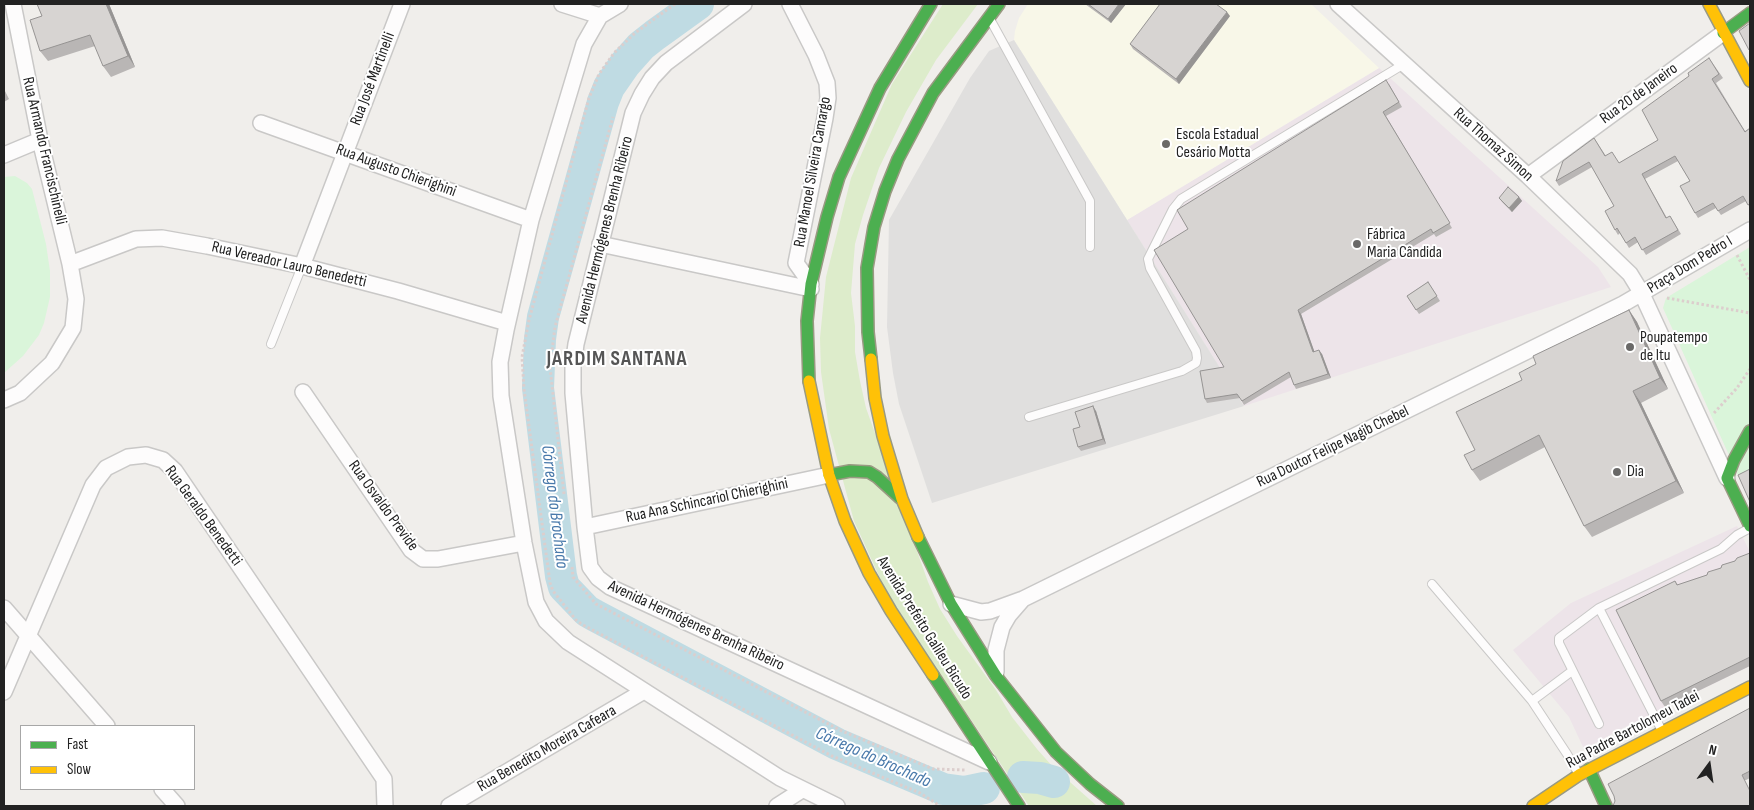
<!DOCTYPE html>
<html>
<head>
<meta charset="utf-8">
<style>
	body { margin:0 }
	#map { position:relative; width:1754px; height:810px; overflow:hidden; background:#f0eeeb; font-family:"Sofia Sans Condensed",sans-serif }
	canvas { display:block }
	.frame { position:absolute; inset:0; border:5px solid #222; pointer-events:none }
	.legend { position:absolute; left:20px; top:725px; width:175px; height:65px; box-sizing:border-box; background:#fff; border:1px solid #a7a7a7; margin:0; padding:6px 9px; list-style:none; font-size:15px; color:#222 }
	.legend li { display:flex; align-items:center; gap:10px; height:25px }
	.legend b { width:25px; border:1px solid #a7a7a7 }
	.north { position:absolute; left:1684px; top:740px; width:50px; height:50px; -webkit-text-stroke:4px #fff; paint-order:stroke; rotate:14deg; font-size:14px; font-weight:700; line-height:20px; text-align:center; color:#222 }
	.north::after { content:''; display:block; margin:auto; width:18px; height:22px; background:#222; clip-path:polygon(50% 0,100% 100%,50% 72%,0 100%) }
</style>
</head>
<body>
<div id="map">
<canvas width="1754" height="810"></canvas>
<div class="frame"></div>
<ul class="legend">
<li><b style="height:6px;background:#4caf50"></b>Fast</li>
<li><b style="height:6px;background:#ffc107"></b>Slow</li>
</ul>
<div class="north">N</div>
</div>
<script>
const g = document.querySelector('canvas').getContext('2d');
g.lineJoin = 'round';
function paint(path, color) { g.fillStyle = color; g.fill(path, 'evenodd'); }
const poly = rows => new Path2D(rows.map(r => 'M' + r).join(''));
function trace(path, color, width, dash) { g.strokeStyle = color; g.lineWidth = width; g.lineCap = dash ? 'butt' : 'round'; g.setLineDash(dash || []); g.stroke(path); }
function drawText(font, color, halo, rows, align = 'center') {
  g.font = font + ' "Sofia Sans Condensed",sans-serif'; g.lineWidth = 4; g.setLineDash([]); g.textBaseline = 'middle'; g.strokeStyle = halo; g.fillStyle = color; for (const [text, x, y, turn = 0] of rows) {
    g.save(); g.translate(x, y); g.rotate((+turn || 0) * Math.PI / 180); g.textAlign = isNaN(turn) ? turn : align; if (halo) g.strokeText(text, 0, 0); g.fillText(text, 0, 0); g.restore();
  }
}
paint(poly([
	[1379,68,1598,267,1611,287,1244,406,1127,220],
	[1737,526,1750,552,1750,666,1625,727,1584,749,1569,717,1513,650,1571,603]
]), '#ede4e9');
paint(poly([
	[1028,4,1311,4,1379,68,1127,220,1014,40,1015,31,1019,18]
]), '#f8f7e8');
paint(poly([
	[943,4,978,4,936,60,906,112,879,168,863,215,855,244,851,293,855,326,855,352,860,381,866,408,928,582,940,609,957,636,996,690,1012,717,1037,749,1053,767,1097,806,1029,806,889,598,854,521,829,429,821,372,820,338,826,277,851,178,892,84]
]), '#ddeccb');
paint(poly([
	[15,176,27,183,32,189,46,244,50,271,50,297,44,323,39,335,23,356,4,373,4,177],
	[1750,247,1750,478,1741,482,1663,308,1666,298]
]), '#daf5da');
paint(poly([
	[1014,40,1244,406,932,503,899,404,893,373,887,327,889,220,970,78,989,51]
]), '#e0dfde');
trace(poly([
	[698,4,655,35,641,46,625,64,609,87,603,102,543,317,540,339,538,388,561,576,564,587,587,611,594,615,837,744,943,789,965,792,984,788],
	[1023,777,1040,778,1054,782]
]), '#bfdbe3', 32);
const lane = poly([
	[991,21,1090,201,1090,247],
	[271,344,302,266],
	[1029,417,1182,371,1196,363,1197,358,1196,351,1150,268,1148,259,1173,209,1181,199,1404,64],
	[1432,584,1532,701,1567,754,1578,773],
	[1599,608,1662,731],
	[1532,701,1572,671],
	[1599,724,1559,643,1559,638,1599,608,1721,549,1737,535,1750,528]
]);
const street = poly([
	[562,4,600,16],
	[620,4,600,16,584,44,531,220,506,330,500,362,501,396,524,543,536,602,546,621,568,642,780,778,837,806],
	[744,4,666,63,652,78,642,94,633,113,576,344,573,366,573,393,585,527,590,567,598,578,610,587,989,762],
	[790,4,816,55,827,83,828,98,825,118,796,263,811,284],
	[1338,4,1528,176,1630,274,1641,292,1727,478],
	[261,123,531,220],
	[4,155,40,140],
	[1528,176,1723,33],
	[600,244,811,289],
	[70,264,136,239,162,238,207,246,302,266,398,291,507,323],
	[302,266,402,4],
	[303,392,411,550,423,559,438,559,524,543],
	[4,400,20,393,52,363,73,328,76,299,70,264,40,140,13,4],
	[585,527,829,475],
	[951,604,981,612,990,611,1023,599,1623,304,1750,230],
	[4,608,107,726],
	[996,672,996,650,1002,627,1009,615,1022,600],
	[4,692,93,485,106,468,128,457,146,455,163,460,175,471,384,779,385,806],
	[162,789,177,806],
	[449,806,644,691],
	[777,806,802,790]
]);
const fast = poly([
	[1723,33,1750,13],
	[871,359,868,332,867,268,874,227,885,191,898,159,933,93,999,4],
	[809,381,807,321,811,284,827,217,839,177,880,88,931,4],
	[1750,431,1734,460,1727,478,1750,526],
	[829,475,850,471,869,472,877,477,900,498],
	[918,537,951,604,996,676,1056,752,1090,784,1118,806],
	[933,675,1019,806],
	[1589,769,1606,806]
]);
const slow = poly([
	[1709,4,1750,81],
	[871,359,875,398,883,436,902,499,918,537],
	[809,381,829,475,845,521,869,573,891,611,933,675],
	[1533,806,1579,775,1750,687]
]);
trace(lane, '#c9c8c7', 10);
trace(street, '#c9c8c7', 18);
trace(fast, '#999a82', 14);
trace(slow, '#999a82', 14);
trace(poly([
	[675,4,635,33,614,53,599,74,589,98,529,320,522,357,524,389,550,583,553,591,576,620,583,625,832,756,920,793,940,806],
	[1737,255,1750,280],
	[1667,298,1750,313],
	[1714,413,1737,388,1750,369],
	[564,494,550,367,555,327,613,117],
	[572,567,573,577,596,604,842,731,933,769,966,770]
]), '#dccecd', 3, [2.5, 2.5]);
trace(lane, '#fdfcfc', 8);
trace(street, '#fdfcfc', 15);
trace(fast, '#4caf50', 11);
trace(slow, '#ffc107', 11);
paint(poly([
	[37,4,109,4,135,67,111,77,103,66,95,46,48,61,40,51,42,16],
	[1085,4,1126,4,1111,23],
	[1230,16,1179,84,1133,49,1130,44],
	[1709,58,1723,78,1716,83,1745,131,1750,128,1750,207,1746,201,1721,215,1716,208,1698,218,1695,213,1690,181,1678,161,1645,179,1667,218,1670,216,1681,234,1646,255,1638,242,1629,248,1620,233,1618,235,1615,230,1614,206,1592,167,1559,186,1556,181,1594,138,1606,156,1619,163,1658,140,1689,76],
	[1389,84,1402,107,1386,116,1452,228,1436,237,1434,234,1301,314,1314,351,1322,354,1331,378,1296,389,1294,385,1291,377,1244,405,1240,398,1207,403,1205,399,1224,367],
	[4,89,9,99,4,102],
	[1519,197,1522,201,1512,212,1502,202,1499,198],
	[1428,282,1440,301,1419,314,1407,296],
	[1629,310,1637,322,1668,389,1641,403,1684,493,1592,537,1584,526,1545,447,1480,481,1472,470,1475,450,1522,380,1536,364],
	[1096,411,1106,444,1081,451,1078,447,1080,427],
	[1750,553,1750,666,1665,707,1661,701,1675,581,1678,585,1707,575],
	[1750,708,1750,778,1746,780,1613,806]
]), '#b9b6b5');
paint(poly([
	[106,4,109,4,135,67,128,56],
	[1119,4,1126,4,1111,23,1108,19],
	[1227,12,1230,16,1179,84,1176,79],
	[1519,197,1522,201,1512,212,1509,208],
	[1298,310,1301,314,1316,356,1313,352],
	[1629,310,1637,322,1668,389,1660,378],
	[1319,350,1322,354,1331,378,1328,374],
	[1633,391,1641,403,1684,493,1676,481],
	[1093,406,1096,411,1106,444,1103,439]
]), '#969493');
const building = poly([
	[37,4,106,4,128,56,103,66,90,35,40,51,30,20,42,16,37,4],
	[1088,4,1119,4,1108,19,1088,4],
	[1160,4,1216,4,1227,12,1176,79,1130,44,1160,4],
	[1750,23,1750,50,1749,50,1739,31,1750,23],
	[1709,58,1719,74,1712,79,1745,132,1750,128,1750,204,1748,205,1743,196,1718,211,1713,203,1695,213,1680,186,1690,181,1675,156,1642,174,1666,218,1670,216,1678,230,1642,250,1635,237,1626,243,1617,228,1615,230,1605,211,1614,206,1589,162,1556,181,1563,161,1594,138,1605,156,1612,152,1619,163,1658,140,1642,110,1689,76,1688,73,1709,58],
	[1386,80,1399,102,1383,112,1450,223,1433,233,1431,229,1298,310,1313,352,1319,350,1328,374,1294,385,1289,372,1242,401,1237,394,1205,399,1200,371,1224,367,1154,250,1188,229,1177,210,1386,80],
	[1508,187,1519,197,1509,208,1499,198,1508,187],
	[1428,282,1437,296,1416,310,1407,296,1428,282],
	[1629,310,1660,378,1633,391,1676,481,1584,526,1539,435,1472,470,1464,455,1475,450,1456,412,1522,380,1519,373,1536,364,1533,356,1629,310],
	[1093,406,1103,439,1078,447,1073,429,1080,427,1075,412,1093,406],
	[1750,469,1750,502,1738,475,1750,469],
	[1750,553,1750,657,1661,701,1616,610,1675,581,1677,585,1707,575,1708,572,1721,568,1722,565,1735,561,1737,558,1750,553],
	[1750,708,1750,771,1742,775,1750,791,1750,806,1613,806,1615,801,1614,796,1608,784,1750,708]
]);
paint(building, '#d7d4d2');
trace(building, '#969493', 1);
for (const [x, y, r, color] of [
	[1166,144,5,"#6a6968"],
	[1357,244,5,"#6a6968"],
	[1630,347,5,"#6a6968"],
	[1617,472,5,"#6a6968"]
]) { const dot = new Path2D(); dot.arc(x, y, r, 0, 2 * Math.PI); g.fillStyle = color; g.fill(dot); trace(dot, '#fff', 2); }
drawText('16px', '#222', '#fff', [
	["Rua José Martinelli",373,79,-69],
	["Rua 20 de Janeiro",1639,94,-36],
	["Rua Thomaz Simon",1493,145,42],
	["Rua Armando Francischinelli",44,151,77],
	["Rua Augusto Chierighini",396,171,20],
	["Rua Manoel Silveira Camargo",813,172,-80],
	["Avenida Hermógenes Brenha Ribeiro",605,230,-76],
	["Rua Vereador Lauro Benedetti",289,265,13],
	["Praça Dom Pedro I",1690,265,-31],
	["Rua Doutor Felipe Nagib Chebel",1333,447,-26],
	["Rua Ana Schincariol Chierighini",707,501,-12],
	["Rua Osvaldo Previde",383,506,54],
	["Rua Geraldo Benedetti",203,516,54],
	["Avenida Hermógenes Brenha Ribeiro",696,626,25],
	["Avenida Prefeito Galileu Bicudo",924,628,58],
	["Rua Padre Bartolomeu Tadei",1633,730,-28],
	["Rua Benedito Moreira Cafeara",547,749,-30]
]);
drawText('16px', '#222', '#fff', [
	["Escola Estadual",1176,135],
	["Cesário Motta",1176,153],
	["Fábrica",1367,235],
	["Maria Cândida",1367,253],
	["Poupatempo",1640,338],
	["de Itu",1640,356],
	["Dia",1627,472]
], 'left');
drawText('italic 18px', '#4a7aab', '#fff', [
	["Córrego do Brochado",554,507,83],
	["Córrego do Brochado",873,758,24]
]);
g.letterSpacing = '1px';
drawText('bold 21px', '#555', '#fff', [
	["JARDIM SANTANA",617,360]
]);
g.letterSpacing = '0px';
</script>
</body>
</html>
